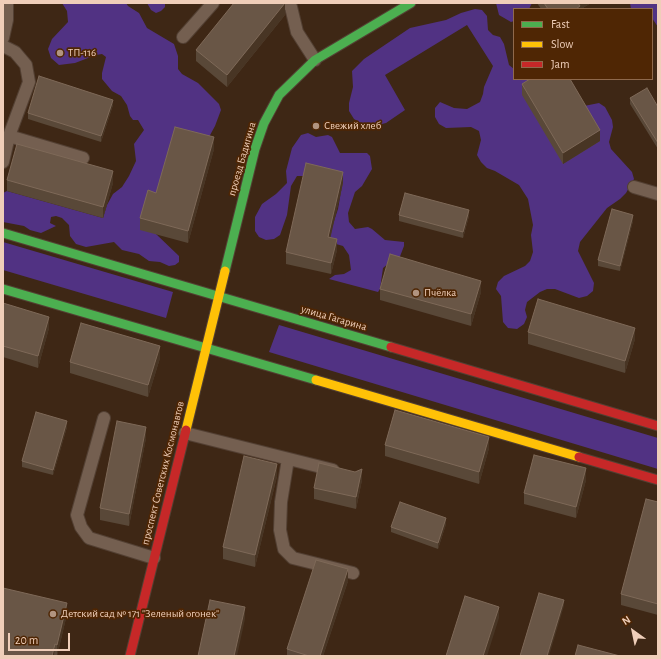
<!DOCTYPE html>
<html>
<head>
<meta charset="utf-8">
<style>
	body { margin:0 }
	#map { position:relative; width:661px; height:659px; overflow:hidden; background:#3e2715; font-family:"Alegreya Sans",sans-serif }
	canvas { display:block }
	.frame { position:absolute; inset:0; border:4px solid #efceb9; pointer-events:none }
	.legend { position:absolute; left:513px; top:8px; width:140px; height:72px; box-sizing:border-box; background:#4f2604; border:1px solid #8f694c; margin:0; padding:5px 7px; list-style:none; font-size:12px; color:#efceb9 }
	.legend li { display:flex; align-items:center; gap:8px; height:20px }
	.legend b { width:20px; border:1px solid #8f694c }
	.north { position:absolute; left:613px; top:611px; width:40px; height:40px; -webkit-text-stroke:3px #4f2604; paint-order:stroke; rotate:327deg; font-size:11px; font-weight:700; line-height:16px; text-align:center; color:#efceb9 }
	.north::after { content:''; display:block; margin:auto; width:14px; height:18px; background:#efceb9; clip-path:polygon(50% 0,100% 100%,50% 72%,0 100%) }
	.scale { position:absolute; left:8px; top:633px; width:62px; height:18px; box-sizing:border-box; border:2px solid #efceb9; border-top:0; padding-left:5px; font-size:12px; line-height:14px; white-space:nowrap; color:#efceb9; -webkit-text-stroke:3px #4f2604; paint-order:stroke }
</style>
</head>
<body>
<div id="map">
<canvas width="661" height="659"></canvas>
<div class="frame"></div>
<ul class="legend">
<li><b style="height:5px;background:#4caf50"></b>Fast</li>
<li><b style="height:5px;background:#ffc107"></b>Slow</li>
<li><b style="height:5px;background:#c62828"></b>Jam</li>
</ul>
<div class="north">N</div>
<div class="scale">20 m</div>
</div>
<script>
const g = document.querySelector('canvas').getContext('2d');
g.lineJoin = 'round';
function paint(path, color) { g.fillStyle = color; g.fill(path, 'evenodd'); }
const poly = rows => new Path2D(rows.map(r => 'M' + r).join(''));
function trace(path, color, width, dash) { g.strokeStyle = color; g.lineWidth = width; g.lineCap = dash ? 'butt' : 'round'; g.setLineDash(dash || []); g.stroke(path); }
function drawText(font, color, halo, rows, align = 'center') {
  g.font = font + ' "Alegreya Sans",sans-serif'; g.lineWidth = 3.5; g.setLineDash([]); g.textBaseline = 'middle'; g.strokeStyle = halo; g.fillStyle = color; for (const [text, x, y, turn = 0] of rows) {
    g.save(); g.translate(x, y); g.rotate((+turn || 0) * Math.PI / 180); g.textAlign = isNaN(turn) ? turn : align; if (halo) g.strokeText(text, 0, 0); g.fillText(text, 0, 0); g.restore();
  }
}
paint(poly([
	[62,3,126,3,128,6,139,13,147,28,174,44,178,56,178,69,182,74,198,83,219,104,221,110,215,126,156,234,179,256,179,262,175,265,169,266,160,262,149,261,139,254,122,250,114,242,86,247,76,244,70,236,69,225,62,218,56,216,51,217,50,223,56,226,41,233,30,230,24,226,3,222,3,193,7,191,103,218,107,205,113,194,122,187,129,176,136,161,134,144,144,130,138,120,133,120,130,116,127,105,121,96,112,91,102,79,102,73,106,57,102,54,96,55,75,63,59,65,51,58,48,49,52,39,68,22,67,11],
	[147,3,165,3,165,7,161,11,156,13,151,10],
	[496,3,532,3,529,9,514,9,514,21,511,22,499,15],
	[630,3,658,3,658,27,652,18,652,9,631,9],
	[475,9,482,10,487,16,488,30,493,35,500,37,504,44,509,65,514,69,514,79,563,79,584,106,599,103,605,107,612,120,613,127,609,142,611,149,632,172,634,179,626,193,620,199,607,208,580,242,578,251,594,283,593,291,587,296,579,298,555,289,547,289,540,292,527,302,525,310,527,317,524,324,517,329,508,328,503,322,501,296,496,289,498,282,504,276,525,266,530,261,533,252,531,235,533,225,528,199,519,185,495,171,487,168,481,162,477,155,481,140,479,131,471,127,446,128,439,124,435,117,435,108,440,102,454,108,467,109,480,102,483,94,484,87,493,66,467,25,385,75,405,110,386,123,378,125,361,123,354,119,349,111,349,103,353,87,352,71,364,59,410,28,446,20,461,13],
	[308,133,316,137,328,135,332,137,340,153,367,153,370,156,372,169,362,186,355,192,348,213,349,222,355,229,368,227,372,229,385,240,404,242,404,246,399,259,389,263,383,268,380,289,378,292,329,279,335,275,344,274,351,270,349,255,343,246,336,244,330,240,330,233,338,209,342,186,304,176,297,176,291,186,287,215,280,235,274,239,266,240,259,237,255,231,255,217,262,204,276,194,287,183,286,171,292,148,301,135],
	[3,242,173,292,166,318,3,270],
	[279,325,658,438,658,469,269,352]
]), '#513283');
const lane = poly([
	[287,3,291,7,297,32,315,60],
	[183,37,213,3],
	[3,38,7,20,7,3],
	[3,46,15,52,26,65,29,82,9,136,3,162],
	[9,136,83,158],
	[634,187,658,194],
	[104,418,77,515,81,527,89,538,154,558],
	[185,433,333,470],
	[288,459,281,502,280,530,284,549,293,558,353,573]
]);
const fast = poly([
	[3,233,391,347],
	[225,271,255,149,264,123,279,95,315,60,411,3],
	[3,289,316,380]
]);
const slow = poly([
	[316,380,579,457],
	[186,430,225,271]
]);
const jam = poly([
	[391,347,658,426],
	[579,457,658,480],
	[130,656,186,430]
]);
trace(lane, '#534033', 14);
trace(fast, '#534033', 11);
trace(slow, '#534033', 11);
trace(jam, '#534033', 11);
trace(lane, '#745f50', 12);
trace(fast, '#4caf50', 9);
trace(slow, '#ffc107', 9);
trace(jam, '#c62828', 9);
paint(poly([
	[537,3,591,3,581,9,541,9],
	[285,15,227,87,196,61,196,50],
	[522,84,600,141,563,164,522,95],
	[630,98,658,107,658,149,630,104],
	[113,105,101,142,28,119,28,113],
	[214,149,188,243,140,230,140,218,156,193],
	[7,180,113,183,103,218,7,191],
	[343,183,330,238,337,250,331,274,286,264,286,252],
	[399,215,469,216,463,238,399,221],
	[633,221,620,271,598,266,598,260],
	[380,289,481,292,471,326,380,300],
	[3,303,49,328,38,368,3,357],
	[528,332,635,339,625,373,528,344],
	[160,358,148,397,70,373,70,362],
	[67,427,53,475,22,467,22,461],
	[146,438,129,526,100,520,100,508],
	[385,445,489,448,479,484,385,456],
	[355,472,362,480,356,509,314,499,314,488],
	[277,476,255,567,223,559,223,547],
	[586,480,576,518,524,504,524,493],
	[658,502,658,615,621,605,621,594],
	[446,524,438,549,391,532,391,527],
	[348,581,323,656,287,656,287,649],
	[67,614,57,656,3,656]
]), '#594838');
paint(poly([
	[285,3,285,15,227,87,227,75],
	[576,3,591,3,581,9,576,9],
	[113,100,113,105,101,142,101,136],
	[600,130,600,141,563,164,563,153],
	[214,137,214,149,188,243,188,231],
	[113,171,113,183,103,218,103,207],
	[343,172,343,183,328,248,328,237],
	[469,210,469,216,463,238,463,232],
	[633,215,633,221,620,271,620,266],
	[337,239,337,250,331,274,331,263],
	[481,281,481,292,471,326,471,314],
	[49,317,49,328,38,368,38,356],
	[635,328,635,339,625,373,625,361],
	[160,346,160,358,148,397,148,385],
	[67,421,67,427,53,475,53,470],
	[146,427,146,438,129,526,129,514],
	[489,437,489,448,479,484,479,472],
	[277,464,277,476,255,567,255,555],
	[586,468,586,480,576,518,576,507],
	[362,469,362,480,356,509,356,497],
	[446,518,446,524,438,549,438,543],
	[348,569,348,581,323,656,320,656],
	[564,600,564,606,549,656,547,656],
	[67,603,67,614,57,656,57,645],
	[245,607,245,619,237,656,234,656],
	[499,607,499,618,487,656,483,656],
	[55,644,54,656,52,656]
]), '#483524');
const building = poly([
	[234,3,285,3,227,75,196,50,234,3],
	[544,3,578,3,580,6,576,9,548,9,544,3],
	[39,76,113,100,101,136,28,113,39,76],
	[530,79,570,79,600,130,563,153,522,84,530,79],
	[647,88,658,107,658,143,630,98,647,88],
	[175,127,214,137,188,231,140,218,148,190,156,193,175,127],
	[17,144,113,171,103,207,7,180,17,144],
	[306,163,343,172,328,237,337,239,331,263,286,252,306,163],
	[405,193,469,210,463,232,399,215,405,193],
	[612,209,633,215,620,266,598,260,612,209],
	[390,254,481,281,471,314,380,289,390,254],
	[538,299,635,328,625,361,528,332,538,299],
	[3,303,49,317,38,356,3,346,3,303],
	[81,323,160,346,148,385,70,362,81,323],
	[395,410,489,437,479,472,385,445,395,410],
	[36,412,67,421,53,470,22,461,36,412],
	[117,421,146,427,129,514,100,508,117,421],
	[534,455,586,468,576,507,524,493,534,455],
	[244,456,277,464,255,555,223,547,244,456],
	[319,463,355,472,362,469,356,497,314,488,319,463],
	[646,499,658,502,658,604,621,594,646,499],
	[400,502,446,518,438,543,391,527,400,502],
	[316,560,348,569,320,656,309,656,287,649,316,560],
	[3,588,67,603,57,645,55,644,52,656,3,656,3,588],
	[539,593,564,600,547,656,520,656,539,593],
	[465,596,499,607,483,656,446,656,465,596],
	[210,600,245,607,234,656,198,656,210,600],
	[578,645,620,656,575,656,578,645]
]);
paint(building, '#695646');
trace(building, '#7e6958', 1);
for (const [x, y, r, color] of [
	[60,53,4,"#b19480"],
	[316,126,4,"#b19480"],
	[416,293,4,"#b19480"],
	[53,614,4,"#b19480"]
]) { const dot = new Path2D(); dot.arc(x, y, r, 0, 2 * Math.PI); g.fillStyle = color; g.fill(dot); trace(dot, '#4f2604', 1.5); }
drawText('11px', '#efceb9', '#4f2604', [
	["ТП-116",68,53],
	["Свежий хлеб",324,126],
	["Пчёлка",424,293],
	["Детский сад № 171 \"Зеленый огонек\"",61,614]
], 'left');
drawText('11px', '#efceb9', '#4f2604', [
	["проезд Бадигина",242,159,-74],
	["улица Гагарина",334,318,16],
	["проспект Советских Космонавтов",163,473,-76]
]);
</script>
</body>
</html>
